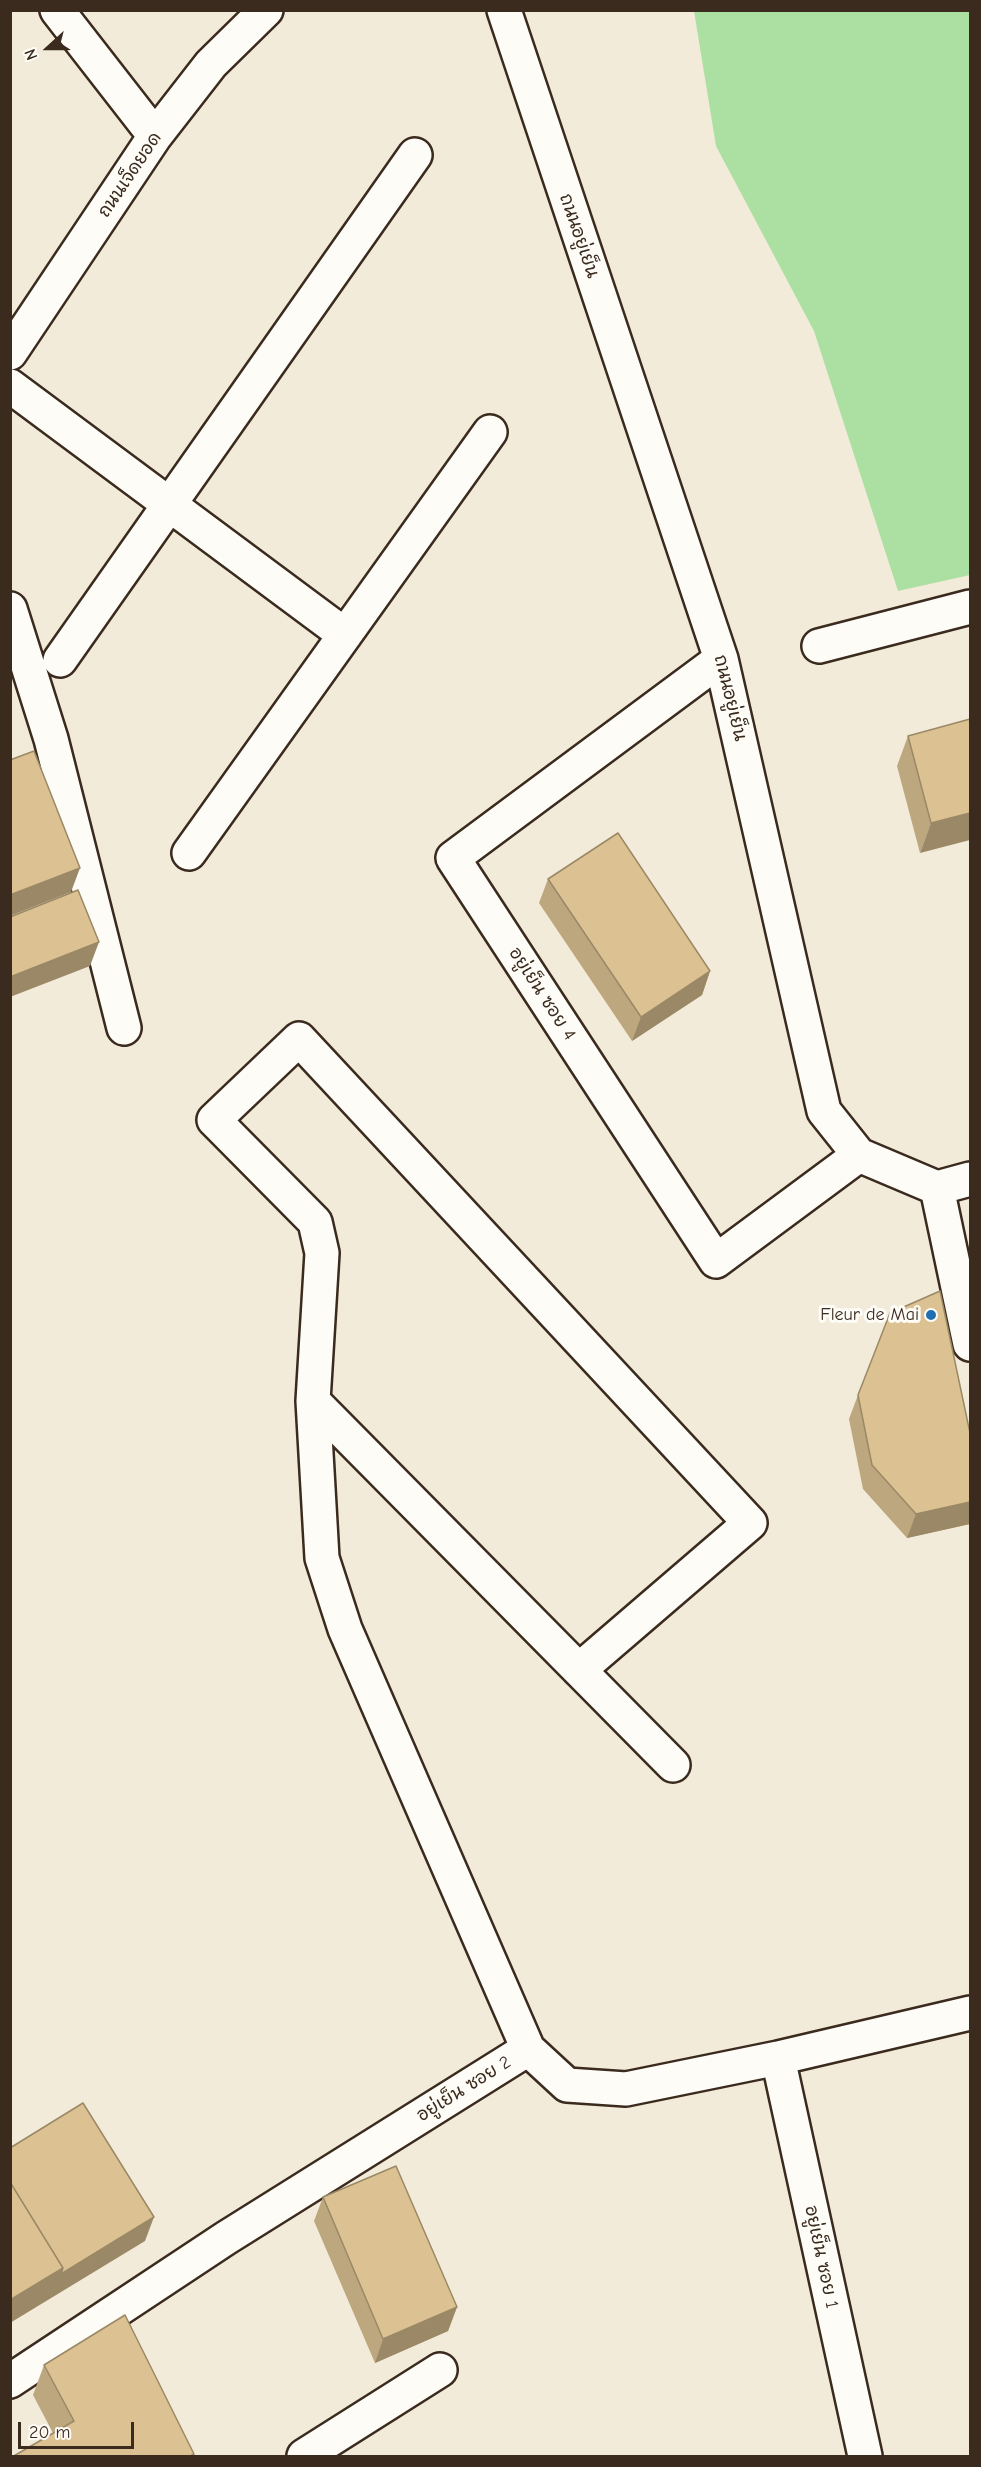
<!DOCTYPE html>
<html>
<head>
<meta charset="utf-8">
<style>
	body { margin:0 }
	#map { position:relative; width:981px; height:2467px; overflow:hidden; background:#f3ebd9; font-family:"Comic Neue",sans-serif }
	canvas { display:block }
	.frame { position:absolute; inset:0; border:12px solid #3b2a1e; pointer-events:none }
	.north { position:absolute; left:18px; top:18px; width:60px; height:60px; -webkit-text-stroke:4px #fdfcf7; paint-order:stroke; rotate:249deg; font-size:16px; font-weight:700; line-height:24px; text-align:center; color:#3b2a1e }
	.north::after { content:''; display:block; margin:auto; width:21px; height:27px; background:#3b2a1e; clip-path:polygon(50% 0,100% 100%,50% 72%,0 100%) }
	.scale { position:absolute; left:18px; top:2422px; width:116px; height:27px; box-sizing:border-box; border:3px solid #3b2a1e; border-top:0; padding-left:8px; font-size:18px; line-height:21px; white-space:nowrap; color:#3b2a1e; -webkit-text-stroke:4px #fdfcf7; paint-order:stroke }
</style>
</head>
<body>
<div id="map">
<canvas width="981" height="2467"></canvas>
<div class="frame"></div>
<div class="north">N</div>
<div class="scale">20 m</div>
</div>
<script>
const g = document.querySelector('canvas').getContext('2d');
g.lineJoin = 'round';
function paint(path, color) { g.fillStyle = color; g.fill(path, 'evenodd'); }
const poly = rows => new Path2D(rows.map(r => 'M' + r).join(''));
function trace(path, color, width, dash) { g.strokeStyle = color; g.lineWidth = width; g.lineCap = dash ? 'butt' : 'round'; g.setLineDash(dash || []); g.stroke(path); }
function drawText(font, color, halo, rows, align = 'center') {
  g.font = font + ' "Comic Neue","Playpen Sans Thai",sans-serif'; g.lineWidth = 6; g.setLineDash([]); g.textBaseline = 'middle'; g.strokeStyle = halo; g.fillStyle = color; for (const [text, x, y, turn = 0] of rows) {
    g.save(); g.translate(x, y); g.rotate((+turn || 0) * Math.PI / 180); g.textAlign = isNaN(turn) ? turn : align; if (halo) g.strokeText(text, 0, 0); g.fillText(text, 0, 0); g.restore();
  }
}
paint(poly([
	[694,11,970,11,970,575,898,591,814,331,716,146]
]), '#ace0a2');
const minor = poly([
	[57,10,155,136],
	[504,10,721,659,824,1111,859,1155,937,1188],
	[10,353,155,136,211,64,266,10],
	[10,386,345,635],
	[10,609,51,739,124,1028],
	[819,646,970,607],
	[721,659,453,858,716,1261,859,1155],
	[60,660,415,155],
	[189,853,490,432],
	[937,1188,970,1344],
	[937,1188,970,1179],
	[313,1401,673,1765],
	[579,1670,750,1523,299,1039,214,1120,315,1222,322,1253,313,1401,322,1558,345,1629,528,2049,567,2085,626,2089,778,2058,970,2013],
	[778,2058,865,2456],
	[10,2381,226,2238,528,2049],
	[304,2456,440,2370]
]);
trace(minor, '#3b2a1e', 38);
trace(minor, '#fdfcf7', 33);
paint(poly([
	[970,719,920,853,897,766,908,736],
	[548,879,710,971,702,995,632,1041,539,903],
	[858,1395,970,1433,970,1524,907,1538,863,1489,849,1419],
	[323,2197,457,2307,448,2331,375,2363,314,2221],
	[44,2365,194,2454,193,2457,12,2457,53,2433,33,2395]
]), '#bda77e');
paint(poly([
	[970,813,970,840,920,853,931,823],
	[80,868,71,892,10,916,10,895],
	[99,942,90,966,10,997,10,977],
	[710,971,702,995,632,1041,641,1017],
	[970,1502,970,1524,907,1538,916,1514],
	[154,2217,145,2241,10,2323,10,2300,63,2268],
	[457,2307,448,2331,375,2363,383,2339]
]), '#9a8866');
const building = poly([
	[970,719,970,813,931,823,908,736,970,719],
	[34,751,80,868,10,895,10,760,34,751],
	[618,833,710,971,641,1017,548,879,618,833],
	[78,890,99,942,10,977,10,917,78,890],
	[940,1291,970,1433,970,1502,916,1514,872,1465,858,1395,890,1313,940,1291],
	[83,2103,154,2217,61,2274,63,2268,10,2182,10,2148,83,2103],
	[396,2166,457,2307,383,2339,323,2197,396,2166],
	[10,2182,63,2268,10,2300,10,2182],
	[125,2315,194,2454,189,2457,12,2457,74,2421,44,2365,125,2315]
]);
paint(building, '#dcc292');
trace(building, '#9a8866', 1.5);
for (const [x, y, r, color] of [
	[931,1315,6,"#1f6fb2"]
]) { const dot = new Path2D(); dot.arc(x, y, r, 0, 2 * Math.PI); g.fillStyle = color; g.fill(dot); trace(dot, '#fdfcf7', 2); }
drawText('18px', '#3b2a1e', '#fdfcf7', [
	["ถนนเจ็ดยอด",130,175,-56],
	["ถนนอยู่เย็น",579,236,71],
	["ถนนอยู่เย็น",730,698,76],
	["อยู่เย็น ซอย 4",542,994,57],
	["อยู่เย็น ซอย 2",464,2089,-32],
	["อยู่เย็น ซอย 1",821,2257,78]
]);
drawText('18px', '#3b2a1e', '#fdfcf7', [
	["Fleur de Mai",919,1315]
], 'right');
</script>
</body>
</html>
